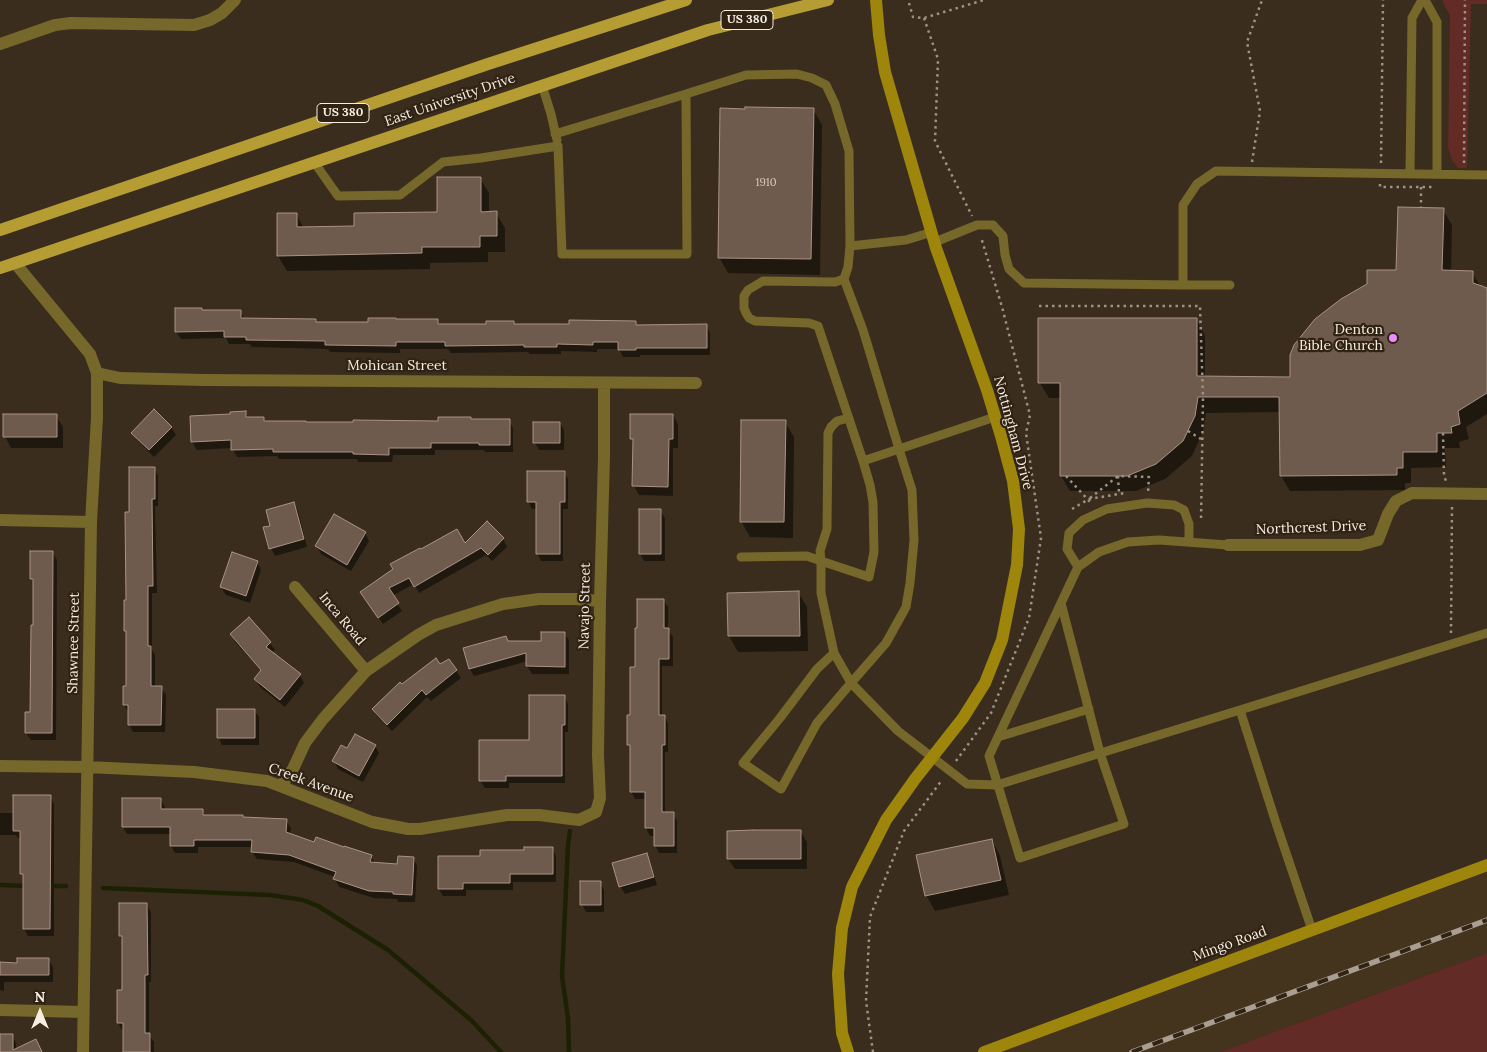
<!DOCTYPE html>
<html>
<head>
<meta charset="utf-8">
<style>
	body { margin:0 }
	#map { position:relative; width:1487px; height:1052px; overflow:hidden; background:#3a2d1d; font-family:Lora,serif }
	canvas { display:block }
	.north { position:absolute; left:15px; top:987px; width:50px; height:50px; -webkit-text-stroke:4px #302313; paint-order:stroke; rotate:0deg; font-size:14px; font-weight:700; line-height:20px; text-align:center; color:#f6ede3 }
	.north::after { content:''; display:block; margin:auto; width:18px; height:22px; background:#f6ede3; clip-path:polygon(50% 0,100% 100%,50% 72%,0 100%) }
</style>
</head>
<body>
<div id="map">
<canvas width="1487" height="1052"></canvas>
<div class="north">N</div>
</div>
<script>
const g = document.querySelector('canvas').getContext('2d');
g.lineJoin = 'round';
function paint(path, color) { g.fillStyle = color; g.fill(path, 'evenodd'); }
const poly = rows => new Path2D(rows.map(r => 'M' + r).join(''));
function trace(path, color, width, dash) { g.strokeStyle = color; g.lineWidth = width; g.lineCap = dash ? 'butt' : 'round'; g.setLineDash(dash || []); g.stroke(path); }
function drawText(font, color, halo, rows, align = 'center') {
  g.font = font + ' Lora,serif'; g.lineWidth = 4.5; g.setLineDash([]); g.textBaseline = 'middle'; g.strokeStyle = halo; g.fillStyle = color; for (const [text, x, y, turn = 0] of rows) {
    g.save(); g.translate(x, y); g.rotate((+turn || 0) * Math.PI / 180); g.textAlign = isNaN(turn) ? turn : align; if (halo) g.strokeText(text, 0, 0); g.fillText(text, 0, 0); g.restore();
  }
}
paint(poly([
	[1487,865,1487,953,1220,1052,984,1052]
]), '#44331d');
paint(poly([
	[1443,0,1487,0,1487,4,1471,4,1467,168,1458,168,1452,160,1448,148,1450,15,1444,5],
	[1487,953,1487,1052,1220,1052]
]), '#622b25');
paint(poly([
	[813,109,822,125,820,275,728,273,719,257],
	[480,178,489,193,489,213,496,213,505,228,505,252,488,252,488,262,430,263,430,269,287,271,278,256,296,214,304,228,356,228,438,213],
	[1443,210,1452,225,1451,272,1472,272,1480,286,1487,290,1487,414,1466,427,1469,439,1459,442,1460,448,1445,448,1446,467,1411,468,1411,483,1405,483,1405,490,1290,491,1281,476,1280,412,1206,413,1203,432,1192,456,1165,479,1136,491,1070,491,1061,476,1061,398,1049,398,1040,383,1196,320,1205,335,1205,377,1292,379,1397,271],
	[176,309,202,312,240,312,245,319,316,320,318,323,370,323,396,320,437,320,440,325,488,325,513,322,515,325,635,322,638,327,706,325,710,333,710,355,640,355,640,357,623,357,619,349,597,349,597,352,561,351,561,354,530,354,528,352,451,353,448,349,400,349,400,353,330,352,328,349,252,347,250,344,229,344,226,338,181,339,176,332],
	[245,413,249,418,264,418,266,422,306,423,509,421,513,428,513,452,485,452,484,450,435,450,435,455,393,455,392,462,358,462,357,459,279,459,277,456,237,457,232,448,197,450,192,442,191,418,231,415],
	[673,415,678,424,678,448,673,448,673,496,639,495,634,486,634,443,632,439],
	[56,416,63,427,63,448,11,448,5,436],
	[785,422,794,437,793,538,750,537,741,521],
	[560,423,564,430,564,450,539,450,535,443],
	[171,427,176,435,154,457,137,440,132,433],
	[154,468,158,476,158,506,155,506,157,593,152,593,152,650,155,655,155,687,161,688,166,695,165,732,133,732,129,724,129,713,124,705,127,687,127,633,126,630,130,513],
	[564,472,568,479,568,509,563,509,563,561,541,561,537,553,537,509,532,509,528,501],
	[294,504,298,511,307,547,275,556,271,548,272,526],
	[660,511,665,518,665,561,644,561,640,554],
	[487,523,503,539,507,547,492,561,486,555,419,593,414,584,392,596,402,611,383,624,366,599,465,545],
	[365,533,369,541,351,571,321,554,317,546],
	[53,553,57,560,56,740,31,740,26,733,32,713,34,584,31,578],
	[257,562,261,570,250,603,226,595,221,587],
	[798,592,807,607,808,651,738,652,729,636,728,595],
	[663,600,668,607,668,630,673,637,673,666,662,666,662,716,664,716,668,723,668,752,665,752,665,814,673,814,677,821,677,853,659,853,655,845,655,836,650,836,646,828,646,799,635,799,631,791,631,748,629,744,636,668],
	[249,619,270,643,275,650,271,653,300,675,304,683,285,707,260,687,255,679,262,671,235,642,231,634],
	[564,633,569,640,569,674,532,674,527,666,528,661,474,676,470,669,464,649,543,642],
	[449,660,461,678,431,701,427,697,392,731,378,717,373,710],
	[564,696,568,704,568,732,565,732,565,783,509,783,509,788,485,788,480,781,531,742],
	[254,710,259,717,259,745,222,745,218,737],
	[375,746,379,753,363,782,338,769,334,761,347,750],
	[50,796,54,804,54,936,28,936,24,929,24,877,22,873,22,838,18,838,16,835,0,835,0,813,14,813],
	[160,799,165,807,165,810,202,810,205,816,286,821,291,828,290,834,315,844,371,856,376,864,398,865,413,858,417,866,415,902,398,902,397,899,374,898,339,887,335,879,335,877,294,862,257,859,252,852,253,847,198,847,198,853,175,853,171,846,171,834,127,834,123,827],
	[800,831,807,842,807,869,735,869,728,859],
	[992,840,1000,856,1009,895,935,911,926,895],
	[552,848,556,856,556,882,513,882,513,890,466,890,466,896,443,896,439,889,482,858],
	[646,855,650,862,657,885,625,894,620,886],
	[600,882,604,890,604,912,586,912,582,904],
	[120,904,146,904,151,912,151,982,149,982,149,1035,154,1042,154,1052,124,1052,124,1030,122,1030,118,1023,123,991,123,941,120,936],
	[48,959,53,967,53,982,4,982,4,991,0,990,0,964,18,964],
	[0,1035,12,1035,16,1043,16,1052,0,1052]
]), '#0007');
trace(poly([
	[0,885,29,886],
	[46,886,66,886],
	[103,888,270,895,303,900,318,906,388,950,471,1020,501,1052],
	[569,1052,568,1018,562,976,568,845,570,831]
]), '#1c2103', 4.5);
const building = poly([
	[745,107,814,108,811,259,718,258,720,108,745,109,745,107],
	[437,177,481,177,481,212,497,211,497,236,480,236,480,247,422,247,422,253,277,256,277,213,297,213,297,227,354,226,354,213,437,212,437,177],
	[1398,207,1444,208,1442,270,1473,271,1473,283,1482,286,1487,288,1487,393,1458,411,1460,424,1451,427,1452,433,1437,433,1437,452,1403,452,1403,468,1397,468,1397,475,1280,476,1279,397,1198,397,1195,416,1183,441,1156,464,1127,476,1060,476,1060,383,1038,383,1038,318,1197,318,1197,376,1290,377,1290,355,1294,345,1315,319,1341,299,1367,284,1367,270,1396,270,1398,207],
	[175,308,202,308,202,310,241,310,241,318,316,319,316,322,368,322,368,318,396,318,396,319,438,319,438,324,486,324,486,321,514,321,514,324,569,324,569,320,636,321,636,325,707,324,707,348,636,348,636,350,618,350,618,342,593,342,593,345,557,344,557,347,524,347,524,345,445,346,445,342,396,342,396,346,325,345,325,341,246,340,246,337,224,337,224,331,175,332,175,308],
	[154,409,172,427,149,450,131,433,154,409],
	[246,411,246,417,264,417,264,421,306,421,306,422,353,422,353,420,438,421,438,417,471,417,471,419,510,419,510,445,479,445,479,443,431,443,431,448,389,448,389,455,353,454,353,452,273,452,273,449,231,450,231,440,191,442,190,416,230,414,230,412,246,411],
	[3,414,57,414,57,437,3,437,3,414],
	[630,414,673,414,673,439,669,439,668,487,632,486,633,439,630,439,630,414],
	[741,420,786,420,784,522,740,522,741,420],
	[533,422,560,422,560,443,533,443,533,422],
	[129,467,155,467,155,499,152,499,153,586,148,586,148,646,151,646,151,686,162,686,161,725,128,725,128,705,123,705,123,686,126,686,126,631,124,631,124,600,126,600,125,512,129,512,129,467],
	[527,471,565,471,565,502,560,502,560,554,536,554,536,502,527,502,527,471],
	[294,502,304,539,269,549,263,527,270,526,266,510,294,502],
	[639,509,661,509,661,554,639,554,639,509],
	[334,514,366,532,347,565,315,546,334,514],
	[487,521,504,538,488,555,481,548,414,587,409,578,389,588,399,603,378,618,360,592,393,569,390,564,420,548,421,549,457,529,465,543,487,521],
	[30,551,53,551,52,733,25,733,25,712,30,712,31,625,33,625,33,579,30,579,30,551],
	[232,552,258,561,246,596,220,587,232,552],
	[799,591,800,636,728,636,727,593,799,591],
	[637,599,664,599,664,628,669,628,669,659,659,659,659,715,665,715,665,745,662,745,662,812,674,812,674,846,654,846,654,828,645,828,645,792,630,792,630,745,627,745,627,715,630,715,630,667,635,667,635,628,637,628,637,599],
	[249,617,271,642,266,647,301,674,280,700,254,679,261,670,230,634,249,617],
	[541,632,565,632,565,667,526,666,526,653,469,669,463,648,506,636,508,641,541,641,541,632],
	[436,658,440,664,449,659,457,670,426,695,422,690,387,725,372,709,400,682,402,684,436,658],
	[529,695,565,695,565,725,562,725,562,776,506,776,506,781,479,781,479,740,529,740,529,695],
	[217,709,255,709,255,738,217,738,217,709],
	[355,734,376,745,359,776,332,761,341,745,347,748,355,734],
	[13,795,51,795,50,929,23,929,23,874,20,874,20,831,13,831,13,795],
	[122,798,161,798,161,809,203,809,203,815,243,815,243,817,287,819,286,832,314,842,316,837,344,847,344,846,372,855,370,862,397,864,398,856,414,857,412,895,393,894,393,892,369,891,333,879,336,872,289,855,251,852,252,840,194,840,194,846,170,846,170,827,122,827,122,798],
	[753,830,801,830,801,859,727,859,727,831,753,830],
	[992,839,1001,880,925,896,916,855,992,839],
	[524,847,553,847,553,874,510,874,510,883,463,883,463,889,438,889,438,856,480,856,480,850,524,850,524,847],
	[647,853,654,877,619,887,612,863,647,853],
	[580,881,601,881,601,905,580,905,580,881],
	[119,903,147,903,148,975,145,975,145,1033,150,1033,150,1052,123,1052,123,1023,117,1023,117,990,122,990,122,936,119,936,119,903],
	[17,958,49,958,49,975,0,975,0,962,17,963,17,958],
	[0,1034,13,1034,13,1050,36,1039,42,1052,0,1052,0,1034]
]);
paint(building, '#6f5a4e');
trace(building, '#aa9386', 1);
trace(poly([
	[909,3,913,17,924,18,984,0],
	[924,18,938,59,935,141,972,216],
	[1252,162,1260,111,1247,42,1262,0],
	[1381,163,1383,0],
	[1464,163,1465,0],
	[1380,184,1380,187,1432,187],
	[1421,187,1421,208],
	[1039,306,1200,306,1203,397,1201,521],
	[1188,431,1201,439],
	[1443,433,1444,476,1446,481],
	[1066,476,1092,504],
	[1118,476,1119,494],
	[1090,498,1118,476,1149,477,1148,493],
	[1072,509,1089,499,1125,493],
	[1451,633,1452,506],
	[956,761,991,713,1029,618,1041,538,1026,433,1030,415,1002,307,981,237],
	[873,1052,866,1001,870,917,904,831,942,780]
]), '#9c9285', 2.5, [2.5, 4]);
trace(poly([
	[1425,0,1437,22,1437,174],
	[542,85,551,114,557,140],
	[555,134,686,94],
	[314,162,338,196,400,195,443,162,481,158,558,146,562,254,687,254,686,94,746,75,797,74,812,78,826,85,835,104,849,151,850,246,906,240,932,232],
	[1410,173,1412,18,1422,0],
	[935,242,977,225,993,225,1003,236,1005,255,1009,269,1024,283,1183,285,1183,205,1197,184,1216,171,1487,175],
	[850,246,848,267,844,279,835,282,763,281,748,290,744,296,744,308,746,313,749,318,755,321,809,323,818,326,863,461],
	[844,279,863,330,899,449,863,461,870,485,873,502,874,552,869,577,821,561,820,551,827,529,828,433,831,427,837,421,849,418],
	[1183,285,1230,285],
	[995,417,899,449,912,490,914,540,910,583,906,607,886,643,851,683,898,731,967,784,997,785,1240,710,1276,823,1312,930],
	[741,557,807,556,821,561,821,593,834,653,817,669,780,718,743,763,781,789,817,723,851,683,834,653],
	[1078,567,1067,549,1069,533,1083,520,1107,509,1147,503,1174,505,1184,510,1189,524,1189,542],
	[1061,603,1100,753,1124,824,1020,858,989,756,1078,567,1099,552,1128,542,1159,540,1228,545],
	[1240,710,1487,633],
	[998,737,1089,709]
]), '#76672a', 9);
trace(poly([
	[0,44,55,25,71,23,194,25,210,20,222,13,235,0],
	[15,263,90,354,97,373,97,417,91,522,83,1052],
	[97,373,120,378,204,380,696,383],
	[0,520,91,522],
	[1228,545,1360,545,1378,540,1388,514,1396,501,1412,493,1487,494],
	[295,587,366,671],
	[0,766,87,767,194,772,267,781,372,822,408,829,420,829,507,815,539,815,579,820,596,812,600,798,598,755,600,601,604,457,604,383],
	[281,786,293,769,305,743,323,719,366,671,418,635,436,625,503,604,539,599,575,599,600,601],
	[0,1010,83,1012]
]), '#76672a', 12);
trace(poly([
	[848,1052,842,1033,838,974,842,928,852,887,886,820,915,779,963,718,985,683,1002,640,1017,565,1019,529,1013,481,1001,436,987,390,936,248,885,72,879,35,876,0],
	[984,1052,1487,865]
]), '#9e850c', 12);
trace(poly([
	[0,230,488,64,686,0],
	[0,268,708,30,828,0]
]), '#b69d33', 12);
const rail = poly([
	[1132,1052,1487,920]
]);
trace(rail, '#a99e92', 5.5);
trace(rail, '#302313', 4, [11]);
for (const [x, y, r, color] of [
	[1393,338,5,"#eb8dfc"]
]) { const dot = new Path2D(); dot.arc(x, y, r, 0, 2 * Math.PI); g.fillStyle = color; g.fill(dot); trace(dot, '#302313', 2); }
drawText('11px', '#d4c8be', null, [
	["1910",766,183]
]);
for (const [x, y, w] of [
	[747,20,52],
	[343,113,52]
]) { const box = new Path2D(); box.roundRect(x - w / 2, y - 9.5, w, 19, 4); g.fillStyle = '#302313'; g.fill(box); trace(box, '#f6ede3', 1); }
drawText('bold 12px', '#f6ede3', null, [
	["US 380",747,20],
	["US 380",343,113]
]);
drawText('14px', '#f6ede3', '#302313', [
	["East University Drive",450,100,-19],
	["Mohican Street",397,366],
	["Nottingham Drive",1013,433,75],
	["Northcrest Drive",1311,528,-2],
	["Navajo Street",585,606,-89],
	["Inca Road",342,619,50],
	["Shawnee Street",74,643,-89],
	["Creek Avenue",311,783,20],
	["Mingo Road",1230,944,-20]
]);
drawText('14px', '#f6ede3', '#302313', [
	["Denton",1383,330],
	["Bible Church",1383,346]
], 'right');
</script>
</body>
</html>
